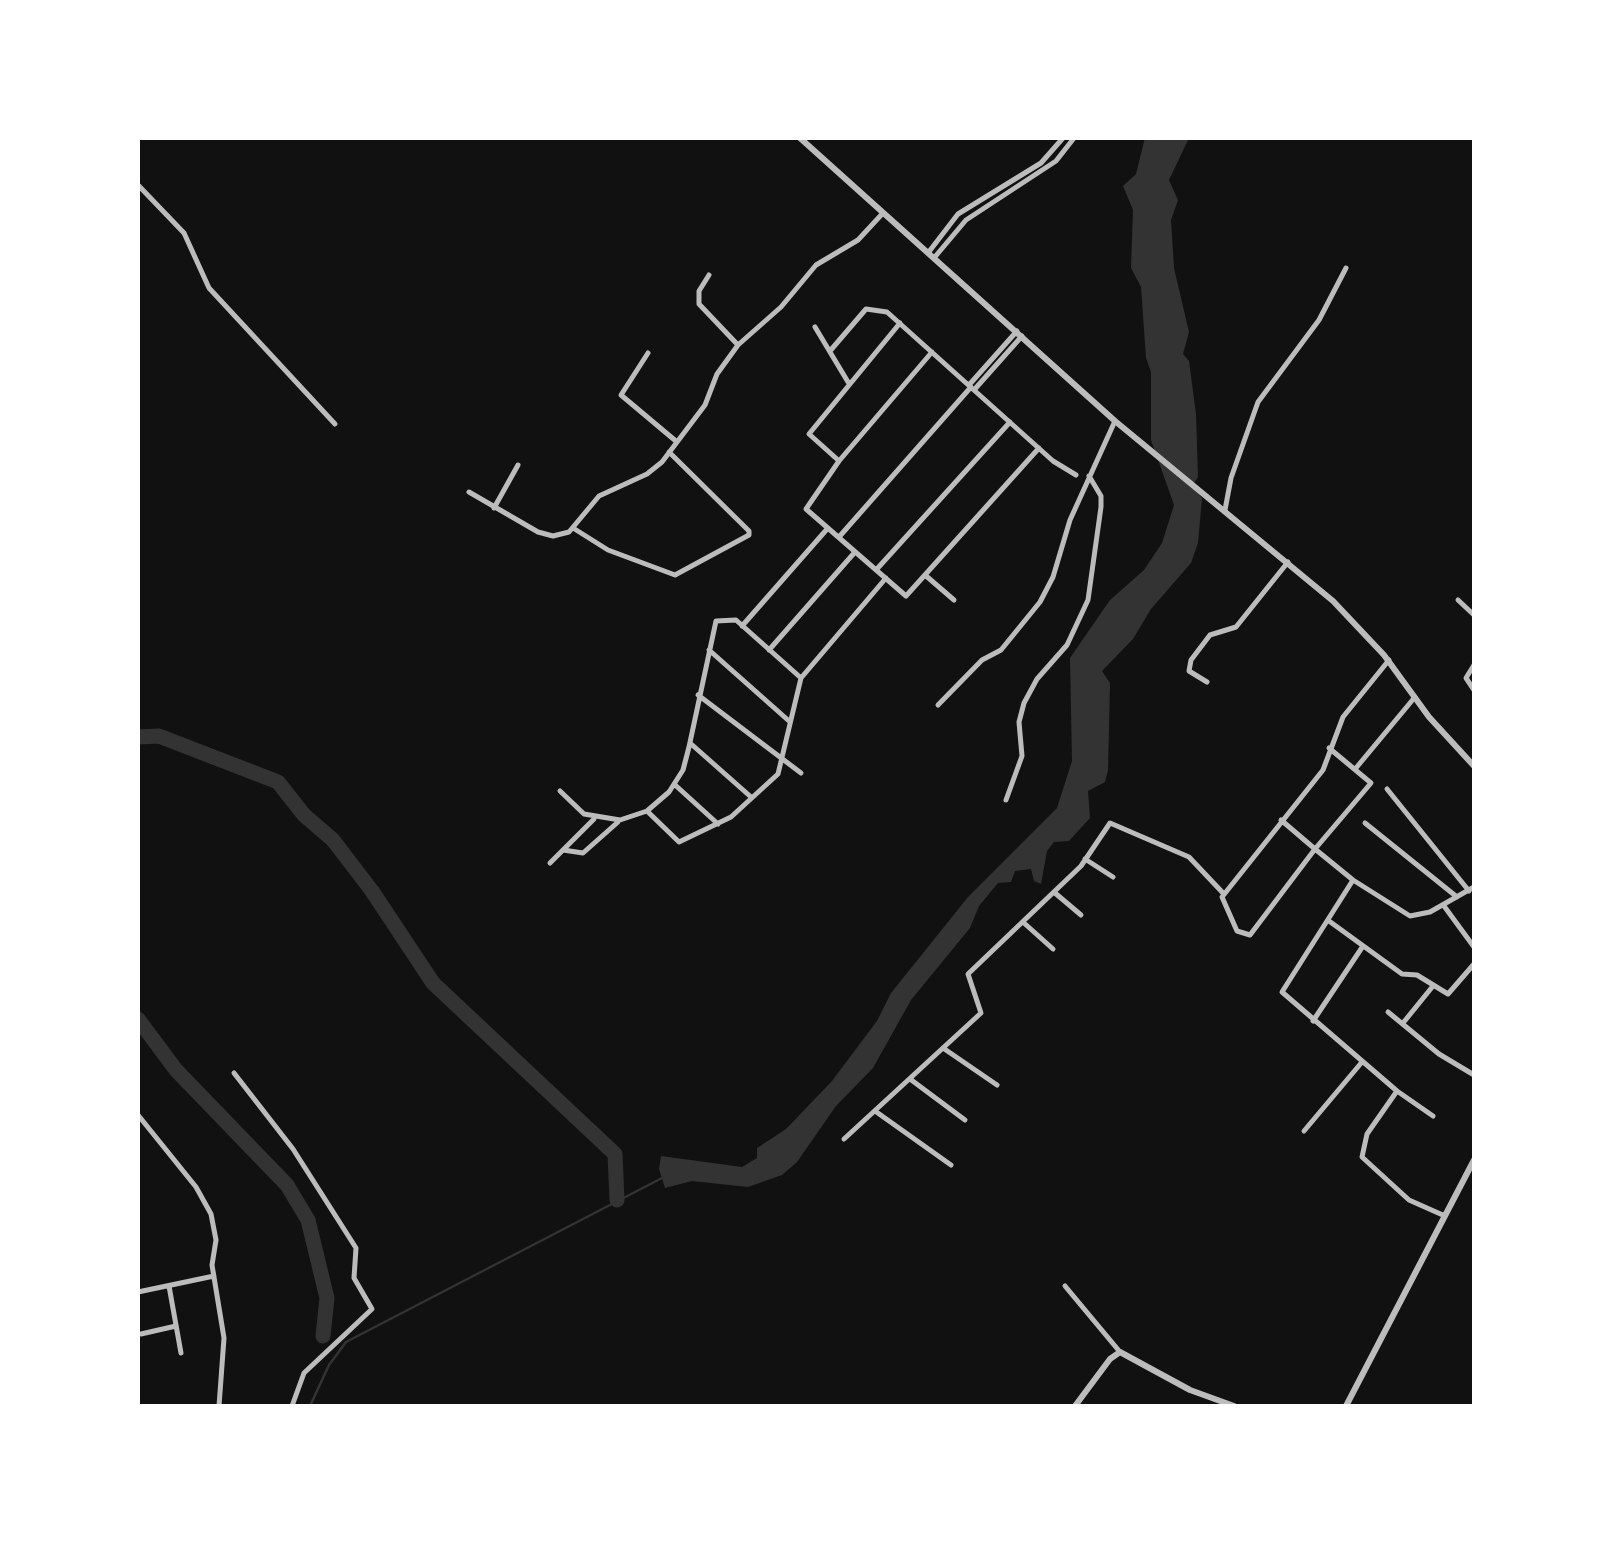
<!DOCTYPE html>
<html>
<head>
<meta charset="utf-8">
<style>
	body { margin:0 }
	#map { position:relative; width:1612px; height:1544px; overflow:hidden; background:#111; font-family:Raleway,sans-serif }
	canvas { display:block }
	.frame { position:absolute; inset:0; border:140px solid #fff; pointer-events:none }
</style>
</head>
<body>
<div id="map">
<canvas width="1612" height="1544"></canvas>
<div class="frame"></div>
</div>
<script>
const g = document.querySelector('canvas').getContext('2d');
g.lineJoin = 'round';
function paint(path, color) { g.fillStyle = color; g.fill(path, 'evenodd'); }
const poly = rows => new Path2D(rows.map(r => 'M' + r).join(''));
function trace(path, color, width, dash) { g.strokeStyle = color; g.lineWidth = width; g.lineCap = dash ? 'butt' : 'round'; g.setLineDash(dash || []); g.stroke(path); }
paint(poly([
	[1145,138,1189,138,1169,180,1178,200,1171,220,1174,268,1189,332,1183,354,1189,361,1196,414,1198,477,1192,486,1202,498,1198,543,1191,563,1151,609,1133,639,1102,671,1110,683,1108,770,1105,782,1088,791,1090,818,1069,841,1054,842,1047,851,1041,884,1034,881,1031,869,1015,871,1011,882,998,883,979,906,970,928,911,1000,873,1068,836,1106,797,1162,782,1175,748,1187,692,1181,665,1188,659,1169,661,1156,742,1167,757,1158,757,1148,786,1129,832,1081,877,1021,891,993,968,897,1057,808,1072,761,1070,658,1110,600,1144,570,1162,543,1174,505,1151,440,1151,372,1146,358,1141,287,1131,268,1133,210,1123,186,1136,174]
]), '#333');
trace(poly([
	[310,1406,329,1365,346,1342,662,1178]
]), '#333', 2.5);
trace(poly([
	[138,737,159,736,278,782,304,815,333,840,372,891,433,983,615,1154,617,1200],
	[138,1019,176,1070,287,1185,308,1220,327,1298,323,1336]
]), '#333', 15);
trace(poly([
	[138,185,184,233,209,288,335,424],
	[928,253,958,214,1041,163,1063,138],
	[934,258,966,220,1056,161,1074,138],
	[709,275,699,291,699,304,737,344],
	[815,327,848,382],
	[830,351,866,309,887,312,1053,461,1076,475],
	[932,352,839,461,806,509,906,596,1039,448],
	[648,353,621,395,677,442],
	[969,385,1017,331],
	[974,390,1022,336],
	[838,460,809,434,900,323],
	[469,492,538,532,553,536,569,532,599,496,647,474,662,462,705,405,717,374,738,345,781,307,816,265,858,240,883,213],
	[494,508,518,465],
	[1225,510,1231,478,1258,402,1319,320,1346,268],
	[573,528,608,550,675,575,749,535,749,531,669,452],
	[839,537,971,387],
	[876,570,1010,422],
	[925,575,954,600],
	[1458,600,1474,615],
	[742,626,828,528],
	[709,650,789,721],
	[769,650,855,552],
	[1389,660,1343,717,1323,770,1222,897,1237,931,1250,935,1315,849,1353,880,1410,916,1430,912,1474,887],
	[1474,665,1466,678,1474,690],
	[1207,682,1189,671,1191,660,1210,635,1236,627,1288,562],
	[698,695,801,773],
	[938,705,982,660,1001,650,1040,602,1053,577,1070,520,1115,421],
	[690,743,751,797],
	[1356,768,1415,697],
	[674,784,718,824],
	[1387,789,1469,891],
	[560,791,584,814,620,820,647,811,669,792,683,770,689,747,716,621,736,620,801,678],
	[1006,800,1022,756,1019,722,1024,703,1037,679,1067,645,1088,600,1101,507,1101,496,1089,476],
	[647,811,679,842,731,817,778,774,801,678,886,578],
	[1281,820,1315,849,1371,783,1329,748],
	[1365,823,1457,897],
	[563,850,583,853,618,822],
	[1085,859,1113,877],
	[550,863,594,819],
	[1353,880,1282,992,1397,1091,1433,1116],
	[1055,893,1081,915],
	[1444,906,1474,947],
	[1329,921,1402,974,1417,975,1448,994,1474,964],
	[1024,923,1053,949],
	[1388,1012,1439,1054,1474,1075],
	[1313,1021,1363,946],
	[1403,1023,1433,986],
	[943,1048,997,1085],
	[234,1073,293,1149,356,1248,354,1278,372,1309,304,1373,292,1406],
	[910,1079,965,1120],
	[1397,1091,1367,1134,1362,1157,1409,1200,1445,1216],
	[875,1111,951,1165],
	[138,1115,196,1187,211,1214,216,1240,212,1265,224,1338,219,1406],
	[1304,1131,1362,1062],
	[844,1139,981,1013,968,974,1081,866,1110,823,1189,857,1223,893],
	[169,1286,181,1353],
	[1065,1286,1120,1352],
	[138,1292,214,1276],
	[141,1334,176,1326]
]), '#bcbcbc', 5);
trace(poly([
	[800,138,1115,421,1333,601,1384,655,1429,717,1474,766],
	[1075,1406,1110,1359,1120,1352,1190,1390,1234,1406],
	[1346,1406,1474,1160]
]), '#bcbcbc', 6);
</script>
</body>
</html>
